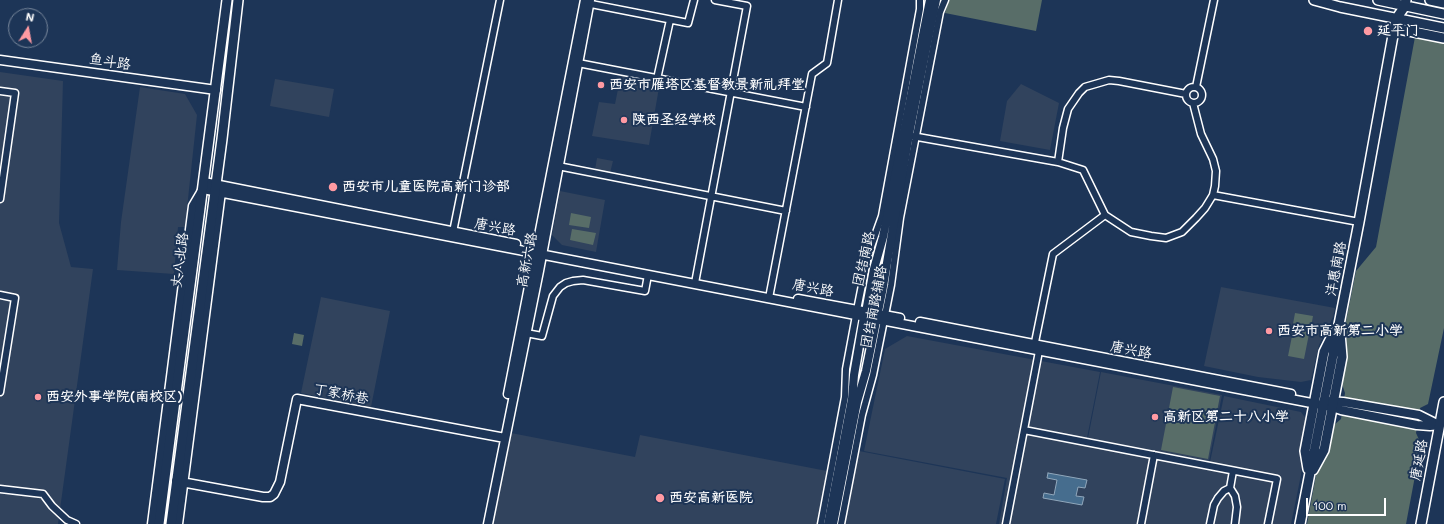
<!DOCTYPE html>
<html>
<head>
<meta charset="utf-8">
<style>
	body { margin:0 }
	#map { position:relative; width:1444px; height:524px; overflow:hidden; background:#1d3557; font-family:Mali,sans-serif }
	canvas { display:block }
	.north { position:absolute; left:8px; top:8px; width:40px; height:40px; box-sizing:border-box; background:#1d3557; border:1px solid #77869a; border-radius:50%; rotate:11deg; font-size:11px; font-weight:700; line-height:16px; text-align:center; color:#fff }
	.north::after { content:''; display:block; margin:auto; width:14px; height:18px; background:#ff9aa2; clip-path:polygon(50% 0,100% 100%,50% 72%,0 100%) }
	.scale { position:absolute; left:1306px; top:498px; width:80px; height:18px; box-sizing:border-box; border:2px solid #fff; border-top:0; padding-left:5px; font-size:12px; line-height:14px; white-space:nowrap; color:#fff; -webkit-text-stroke:3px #1d3557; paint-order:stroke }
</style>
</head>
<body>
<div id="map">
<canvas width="1444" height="524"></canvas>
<div class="north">N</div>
<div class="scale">100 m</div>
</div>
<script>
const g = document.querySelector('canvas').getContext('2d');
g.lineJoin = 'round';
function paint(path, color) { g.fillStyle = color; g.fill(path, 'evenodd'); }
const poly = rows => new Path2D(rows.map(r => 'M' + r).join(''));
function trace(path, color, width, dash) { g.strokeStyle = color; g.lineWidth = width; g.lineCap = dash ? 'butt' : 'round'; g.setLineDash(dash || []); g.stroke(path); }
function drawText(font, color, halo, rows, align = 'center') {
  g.font = font + ' Mali,"LXGW WenKai TC",sans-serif'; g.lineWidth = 4; g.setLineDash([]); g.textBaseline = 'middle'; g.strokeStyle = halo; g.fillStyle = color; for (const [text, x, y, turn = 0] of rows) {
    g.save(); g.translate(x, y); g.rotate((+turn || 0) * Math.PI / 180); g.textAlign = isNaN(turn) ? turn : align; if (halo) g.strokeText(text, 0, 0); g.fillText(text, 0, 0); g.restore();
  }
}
paint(poly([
	[0,72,63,81,59,223,71,267,93,269,58,524,0,524],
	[621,74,660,82,649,145,592,136,599,102,615,104],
	[275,79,334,89,329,117,270,106],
	[1021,84,1059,103,1050,150,1000,141,1007,101],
	[140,87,185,94,197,115,185,227,178,227,174,274,117,270,121,222],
	[597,158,613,161,610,173,595,170],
	[560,191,605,200,596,252,562,245,552,235],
	[1221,287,1335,308,1333,317,1319,345,1311,380,1301,382,1258,377,1204,366],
	[321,297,390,311,371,407,301,393],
	[907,336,1100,372,1087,438,1210,462,1224,396,1301,412,1309,423,1304,448,1301,475,1291,524,999,524,1007,478,864,451,885,349],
	[1101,372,1222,395,1209,461,1088,438],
	[511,433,635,457,640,435,827,471,817,524,493,524],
	[859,451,1005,479,996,524,845,524]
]), '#31435d');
paint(poly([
	[949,0,1042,0,1036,31,945,13],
	[1415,37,1444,43,1444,328,1428,404,1420,408,1416,433,1421,444,1406,524,1307,524,1316,475,1329,451,1334,425,1341,419,1345,393,1342,384,1347,357,1346,321,1356,271,1376,247],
	[571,213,591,217,589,228,569,225],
	[572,229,596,233,593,245,570,240],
	[1295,313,1313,316,1311,327,1293,324],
	[1294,326,1310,329,1304,359,1288,356],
	[294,333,304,335,302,346,292,344],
	[1173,387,1220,396,1208,459,1161,450]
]), '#586d68');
const water = poly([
	[1048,473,1087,480,1085,488,1078,487,1076,496,1084,497,1082,505,1043,498,1044,493,1054,495,1057,480,1047,478,1048,473]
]);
paint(water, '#466d8e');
trace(water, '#90a7bb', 1);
const street = poly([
	[586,3,688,23,694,0],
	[578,63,806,107],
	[657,79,670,20],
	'1186 95a8 8 0 1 1 16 0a8 8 0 1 1-16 0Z',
	[1196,87,1214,0],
	[0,91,15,93,0,199],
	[912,136,1058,162,1083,170,1105,215,1131,232,1151,236,1166,238,1182,232,1196,218,1205,208,1213,195,1215,186,1216,171,1213,159,1201,134,1193,103],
	[1058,162,1063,128,1068,109,1079,93,1085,87,1109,80,1119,81,1186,94],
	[558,166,786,211],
	[1213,195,1359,222],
	[453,232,500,0],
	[695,283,747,6,715,0],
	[0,295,15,298,0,392],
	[769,298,812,74,827,63,838,0],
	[526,333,542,336,553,296,560,287,566,283,573,281,583,280,645,291,648,275],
	[1034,347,1053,254,1105,215],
	[1024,430,1277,479,1268,524],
	[1233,471,1230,488,1235,496,1237,507,1235,524],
	[0,489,43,494,52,506,67,520,76,524],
	[821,524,845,397,846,369,857,310,868,255,882,216,920,9,920,0],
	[841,524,862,415,873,375,891,285,900,218,940,12,945,0],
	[1006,524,1039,351],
	[1141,524,1154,455],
	[1210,524,1214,505,1218,498,1224,491,1230,488]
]);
const secondary = poly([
	[0,60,216,90],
	[204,182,516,244],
	[798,299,900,318],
	[920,322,1291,394],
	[508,394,585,0],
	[1328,401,1343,402,1419,415,1439,425],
	[176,481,263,497,270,497,274,494,280,482,297,399,505,438],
	[152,524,193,206,203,189,1332,407,1341,410,1417,425,1430,426,1439,425],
	[178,524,221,192],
	[488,524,539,271,590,0],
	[828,524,852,399,854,375,864,317,866,312,874,269,883,237,930,0],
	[833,524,857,402,866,371,882,292,910,129,936,0]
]);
const primary = poly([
	[1314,0,1340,7,1444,28],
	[1378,0,1444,14],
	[1430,0,1444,3],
	[1394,28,1444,38],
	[1308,469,1305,451,1324,352,1333,334],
	[1313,470,1324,450,1342,357,1340,333],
	[159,524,227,0],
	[171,524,222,139,238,0],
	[1300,524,1359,222,1396,19,1405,6,1406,0],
	[1421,524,1444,402]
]);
trace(street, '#fff', 9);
trace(secondary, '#fff', 11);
trace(primary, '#fff', 12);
trace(street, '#1d3557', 6);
trace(secondary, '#1d3557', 8);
trace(primary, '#1d3557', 9);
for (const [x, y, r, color] of [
	[1368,31,5,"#ff9aa2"],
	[601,85,4,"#ff9aa2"],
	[624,120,4,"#ff9aa2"],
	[333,187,5,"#ff9aa2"],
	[1269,331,4,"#ff9aa2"],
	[38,397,4,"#ff9aa2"],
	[1155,417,4,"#ff9aa2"],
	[660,498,5,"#ff9aa2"]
]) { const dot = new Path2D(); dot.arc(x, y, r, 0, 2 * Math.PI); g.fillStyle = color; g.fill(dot); trace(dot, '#1d3557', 1.5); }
drawText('bold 14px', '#fff', '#1d3557', [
	["延平门",1377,31],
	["西安市雁塔区基督教景新礼拜堂",609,85],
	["陕西圣经学校",632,120],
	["西安市儿童医院高新门诊部",342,187],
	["西安市高新第二小学",1277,331],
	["西安外事学院(南校区)",46,397],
	["高新区第二十八小学",1163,417],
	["西安高新医院",669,498]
], 'left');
drawText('14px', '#fff', '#1d3557', [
	["鱼斗路",110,62,8],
	["唐兴路",495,227,11],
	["团结南路",864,259,-77],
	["丈八北路",180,260,-83],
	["高新六路",527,260,-79],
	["沣惠南路",1336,269,-79],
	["唐兴路",813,288,11],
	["团结南路辅路",874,307,-79],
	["唐兴路",1131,350,11],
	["丁家桥巷",341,394,11],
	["唐延路",1419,460,-79]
]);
</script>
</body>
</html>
